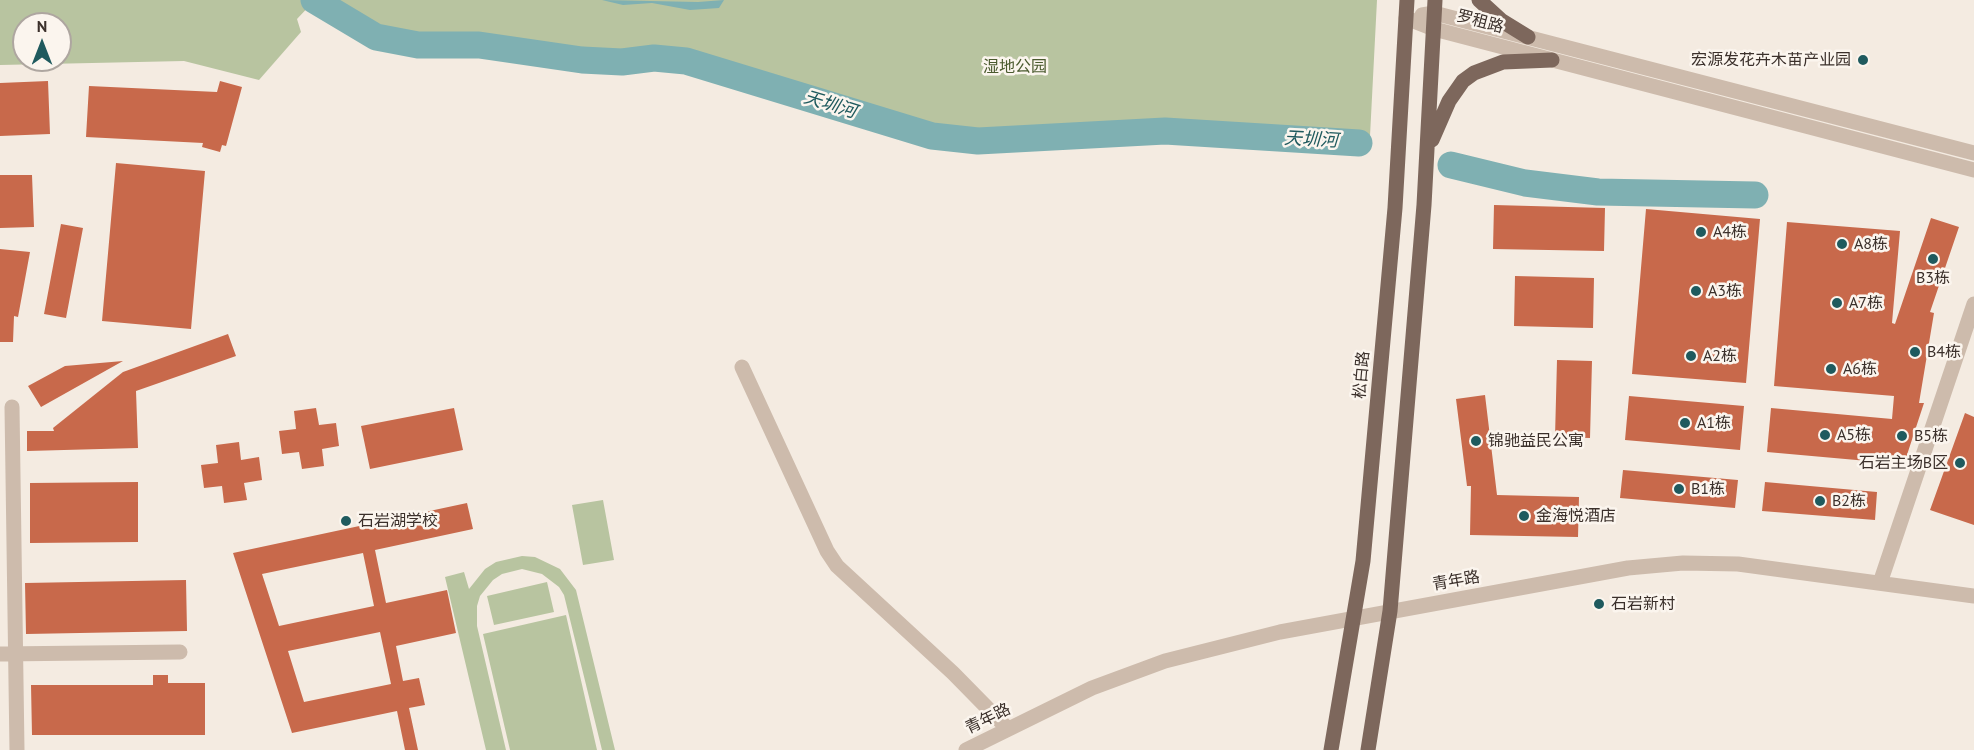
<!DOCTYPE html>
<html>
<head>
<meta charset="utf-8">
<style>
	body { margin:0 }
	#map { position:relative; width:1974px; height:750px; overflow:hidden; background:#f4ebe1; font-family:"PT Sans",sans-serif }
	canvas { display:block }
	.north { position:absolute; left:12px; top:12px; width:60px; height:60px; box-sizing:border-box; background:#fbf5ee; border:2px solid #aea6a0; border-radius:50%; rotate:0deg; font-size:16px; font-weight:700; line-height:24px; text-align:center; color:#3b302b }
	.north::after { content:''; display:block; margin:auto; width:21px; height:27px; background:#1f5a5e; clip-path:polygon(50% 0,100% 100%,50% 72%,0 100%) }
</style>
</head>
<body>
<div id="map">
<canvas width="1974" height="750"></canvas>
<div class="north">N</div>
</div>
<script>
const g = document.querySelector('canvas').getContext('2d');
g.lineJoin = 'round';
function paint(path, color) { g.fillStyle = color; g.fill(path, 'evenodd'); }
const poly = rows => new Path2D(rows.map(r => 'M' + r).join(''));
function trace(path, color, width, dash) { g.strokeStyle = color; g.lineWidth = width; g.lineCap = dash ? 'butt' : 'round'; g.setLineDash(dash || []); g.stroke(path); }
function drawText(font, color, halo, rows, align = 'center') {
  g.font = font + ' "PT Sans","Noto Sans SC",sans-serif'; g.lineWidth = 5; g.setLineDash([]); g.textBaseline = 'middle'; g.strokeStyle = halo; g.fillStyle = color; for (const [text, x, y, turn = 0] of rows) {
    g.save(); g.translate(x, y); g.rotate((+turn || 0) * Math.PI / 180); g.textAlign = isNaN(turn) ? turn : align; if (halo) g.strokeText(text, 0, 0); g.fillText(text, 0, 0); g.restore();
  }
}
paint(poly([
	[0,0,315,0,297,19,301,32,259,80,184,61,0,65],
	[24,24,60,24,60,60,24,60],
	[322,0,1377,0,1370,136,1164,126,977,136,931,131,790,84,677,53,645,52,616,57,569,54,477,40,418,39,377,32],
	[603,500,614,560,583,565,572,505],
	[522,556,535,557,560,569,576,590,615,750,602,750,564,595,559,587,542,574,522,569,502,574,493,580,480,596,477,606,477,626,506,750,486,750,445,577,464,572,469,589,485,569,496,562],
	[547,582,554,612,494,625,487,596],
	[566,615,597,750,510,750,483,634]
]), '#b8c4a0');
paint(poly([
	[602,0,698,2,724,0,719,8,690,10,652,3,623,5]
]), '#7fb0b2');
trace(poly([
	[314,0,376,37,418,45,479,45,582,60,622,62,654,58,686,61,932,136,978,141,1165,131,1359,143],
	[1451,165,1525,183,1598,192,1755,195]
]), '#7fb0b2', 27);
paint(poly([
	[48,81,50,134,0,136,0,83],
	[220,81,242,87,226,146,222,145,220,152,202,147,203,143,86,137,89,86,217,92],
	[116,163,205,171,191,329,102,321],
	[0,175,32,175,34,227,0,228],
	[1494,205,1605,208,1604,251,1493,249],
	[1646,209,1760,219,1746,383,1632,374],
	[1931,218,1959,227,1930,312,1934,313,1919,403,1924,403,1902,470,1890,470,1890,463,1767,452,1771,408,1892,419,1894,396,1774,386,1787,222,1900,231,1892,323,1895,324],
	[61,224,83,228,66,318,44,314],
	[0,249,30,252,18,317,14,316,13,342,0,342],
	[1515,276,1594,278,1593,328,1514,326],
	[228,334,236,356,136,391,138,448,27,451,27,431,54,431,53,428,123,372],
	[1557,360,1592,361,1590,438,1555,437],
	[123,361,41,407,28,386,65,366],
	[1485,395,1497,495,1579,497,1578,537,1470,535,1471,486,1467,486,1456,399],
	[1629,396,1744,406,1740,450,1625,440],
	[316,408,319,425,336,423,339,446,322,449,324,466,302,469,299,452,282,454,279,431,296,429,294,411],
	[454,408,463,450,370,469,361,426],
	[1965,413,1974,417,1974,525,1930,510],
	[239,442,241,460,259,457,262,480,244,483,247,500,224,503,222,486,204,488,201,465,218,463,216,445],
	[1623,470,1738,480,1735,508,1620,498],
	[138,482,138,542,30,543,30,483],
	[1765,482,1877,492,1875,520,1762,511],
	[467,503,473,529,375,550,386,603,447,590,456,633,396,646,403,681,419,678,425,705,409,708,418,750,405,750,397,711,292,733,233,553],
	[363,553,374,606,279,626,262,574],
	[380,632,391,684,304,702,288,651],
	[186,580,187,631,26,634,25,583],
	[153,675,168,675,168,683,205,683,205,735,32,735,31,685,153,685]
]), '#c8694b');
trace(poly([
	[1422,15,1434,13,1974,153],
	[1406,18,1434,29,1974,170],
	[742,367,827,551,837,566,953,673,1008,729],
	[12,407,17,750],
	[1880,583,1974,304],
	[0,654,180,652],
	[966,750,1092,688,1165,661,1280,632,1628,568,1683,563,1738,564,1974,596]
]), '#cdbbac', 15);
trace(poly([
	[1479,0,1502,21,1528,37],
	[1432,140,1449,101,1463,81,1474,73,1503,62,1552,60],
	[1331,750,1363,561,1395,208,1407,0],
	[1368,750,1390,611,1424,205,1435,0]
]), '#7d675c', 15);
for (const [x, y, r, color] of [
	[1863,60,6,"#1f5a5e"],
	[1701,232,6,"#1f5a5e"],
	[1842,244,6,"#1f5a5e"],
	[1933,259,6,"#1f5a5e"],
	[1696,291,6,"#1f5a5e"],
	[1837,303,6,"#1f5a5e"],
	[1915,352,6,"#1f5a5e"],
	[1691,356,6,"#1f5a5e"],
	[1831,369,6,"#1f5a5e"],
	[1685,423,6,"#1f5a5e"],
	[1825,435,6,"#1f5a5e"],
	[1902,436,6,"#1f5a5e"],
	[1476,441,6,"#1f5a5e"],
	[1960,463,6,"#1f5a5e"],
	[1679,489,6,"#1f5a5e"],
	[1820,501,6,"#1f5a5e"],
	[1524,516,6,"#1f5a5e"],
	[346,521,6,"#1f5a5e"],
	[1599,604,6,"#1f5a5e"]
]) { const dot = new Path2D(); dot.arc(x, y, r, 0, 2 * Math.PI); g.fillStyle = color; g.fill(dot); trace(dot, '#fbf5ee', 2); }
drawText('16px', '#3b302b', '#fbf5ee', [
	["罗租路",1480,22,15],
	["松白路",1362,375,-85],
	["青年路",1456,581,-10],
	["青年路",988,719,-26]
]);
drawText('16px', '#3b302b', '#fbf5ee', [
	["宏源发花卉木苗产业园",1851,60,"right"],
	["A4栋",1713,232],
	["A8栋",1854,244],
	["B3栋",1933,278,"center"],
	["A3栋",1708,291],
	["A7栋",1849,303],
	["B4栋",1927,352],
	["A2栋",1703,356],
	["A6栋",1843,369],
	["A1栋",1697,423],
	["A5栋",1837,435],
	["B5栋",1914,436],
	["锦驰益民公寓",1488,441],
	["石岩主场B区",1948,463,"right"],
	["B1栋",1691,489],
	["B2栋",1832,501],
	["金海悦酒店",1536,516],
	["石岩湖学校",358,521],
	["石岩新村",1611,604]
], 'left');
drawText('16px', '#4a5a2e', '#fbf5ee', [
	["湿地公园",1015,67]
]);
drawText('italic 18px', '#1f5a5e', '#fbf5ee', [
	["天圳河",830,105,17],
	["天圳河",1311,140,3]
]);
</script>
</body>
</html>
